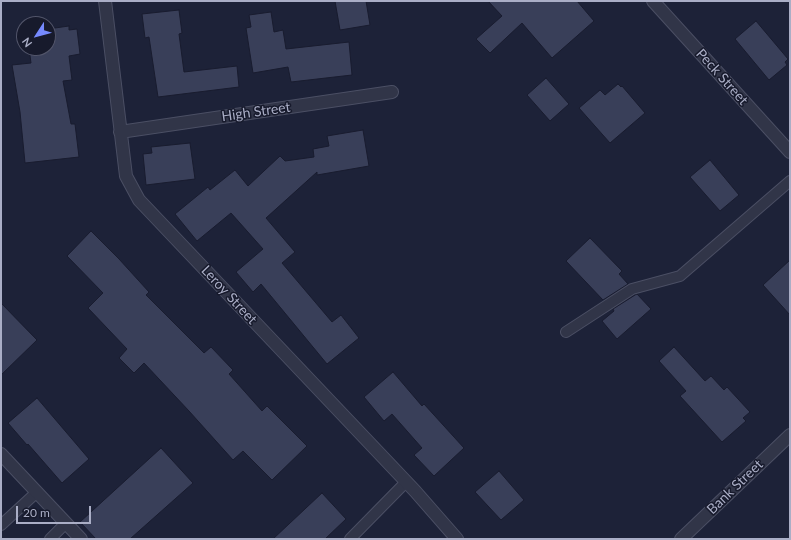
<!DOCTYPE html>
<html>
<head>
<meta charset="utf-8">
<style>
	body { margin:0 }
	#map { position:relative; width:791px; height:540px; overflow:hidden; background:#1d2238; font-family:Lato,sans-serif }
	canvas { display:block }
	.frame { position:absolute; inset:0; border:2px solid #aaaec6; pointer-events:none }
	.north { position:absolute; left:16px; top:16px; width:40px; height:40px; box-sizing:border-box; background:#171a2c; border:1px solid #52556a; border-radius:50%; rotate:234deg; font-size:11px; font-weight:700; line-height:16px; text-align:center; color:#aaaec6 }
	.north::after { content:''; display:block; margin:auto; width:14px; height:18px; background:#768aff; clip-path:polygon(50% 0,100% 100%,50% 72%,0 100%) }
	.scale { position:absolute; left:16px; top:506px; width:75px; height:18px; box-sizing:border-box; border:2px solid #aaaec6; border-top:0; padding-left:5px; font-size:12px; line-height:14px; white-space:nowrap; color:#aaaec6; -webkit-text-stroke:3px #171a2c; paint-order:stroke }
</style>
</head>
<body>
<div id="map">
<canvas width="791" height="540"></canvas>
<div class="frame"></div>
<div class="north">N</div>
<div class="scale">20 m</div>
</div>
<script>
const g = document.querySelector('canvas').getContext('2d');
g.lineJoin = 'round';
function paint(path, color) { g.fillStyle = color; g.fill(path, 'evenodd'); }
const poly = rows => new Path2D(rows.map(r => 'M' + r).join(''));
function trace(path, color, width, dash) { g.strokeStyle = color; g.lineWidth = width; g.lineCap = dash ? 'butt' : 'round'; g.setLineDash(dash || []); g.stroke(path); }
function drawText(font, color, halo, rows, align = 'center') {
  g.font = font + ' Lato,sans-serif'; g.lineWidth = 3; g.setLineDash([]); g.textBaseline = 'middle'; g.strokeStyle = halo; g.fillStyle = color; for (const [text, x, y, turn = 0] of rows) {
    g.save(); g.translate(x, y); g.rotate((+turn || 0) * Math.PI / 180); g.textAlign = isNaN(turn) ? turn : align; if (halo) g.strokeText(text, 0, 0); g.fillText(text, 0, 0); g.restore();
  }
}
const building = poly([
	[335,1,366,1,370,25,340,30,335,1],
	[488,1,577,1,594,21,552,58,522,23,490,53,476,39,502,16,488,1],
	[179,10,182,33,179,34,184,72,237,66,239,87,158,97,149,37,145,38,142,14,179,10],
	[271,12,274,32,283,30,286,49,349,42,352,75,291,82,288,67,253,73,246,28,251,27,249,15,271,12],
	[756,21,788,59,785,62,787,65,769,80,735,39,756,21],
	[69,26,69,30,77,29,80,54,69,56,72,80,63,81,71,124,75,124,79,157,25,163,20,112,12,65,31,63,29,48,48,48,48,29,69,26],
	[546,78,569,104,550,121,527,95,546,78],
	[618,84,621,87,622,86,645,113,610,143,579,108,600,90,605,95,618,84],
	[363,130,369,166,317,175,317,172,266,218,295,252,282,263,332,322,341,315,359,338,327,364,261,284,253,292,236,272,263,249,231,213,197,241,175,214,208,187,210,190,235,170,248,186,280,156,285,161,314,157,313,149,329,146,327,136,363,130],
	[190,143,195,179,146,185,143,154,152,153,151,147,190,143],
	[710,160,739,195,720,211,690,177,710,160],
	[91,231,119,259,149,292,146,295,204,353,211,347,233,370,229,374,262,411,267,406,307,446,272,480,243,451,233,460,189,411,144,363,134,373,119,358,127,349,88,308,103,293,67,256,91,231],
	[590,238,622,271,619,274,628,284,603,300,566,261,590,238],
	[790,260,790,315,763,285,790,260],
	[637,294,651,309,617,339,602,321,614,311,613,309,635,295,637,294],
	[1,303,37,340,1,375,1,303],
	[674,347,705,381,711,376,724,390,727,387,750,412,743,418,746,421,722,442,680,396,686,391,659,361,674,347],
	[393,372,422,406,424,404,464,448,434,476,414,455,422,448,392,414,384,421,364,397,393,372],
	[37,398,89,459,62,483,28,444,27,445,8,423,37,398],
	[161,448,193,483,130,539,96,539,80,522,161,448],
	[499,471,524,500,501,520,475,492,499,471],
	[322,493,346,519,325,539,273,539,322,493]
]);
paint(building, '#393f59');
trace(building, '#191c2f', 1);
const service = poly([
	[566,332,632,289,680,276,790,181],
	[1,525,37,492],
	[50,539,66,523],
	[350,539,406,482]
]);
const minor = poly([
	[105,1,126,176,139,200,415,491,457,539],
	[653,1,790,152],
	[120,132,392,92],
	[1,454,81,539],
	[681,539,790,435]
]);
trace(service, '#4b4f64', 12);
trace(minor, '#4b4f64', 14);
trace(service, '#313548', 10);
trace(minor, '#313548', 12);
drawText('14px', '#aaaec6', '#171a2c', [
	["Peck Street",722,77,48],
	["High Street",256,112,-8],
	["Leroy Street",229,295,47],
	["Bank Street",735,487,-44]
]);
</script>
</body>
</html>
